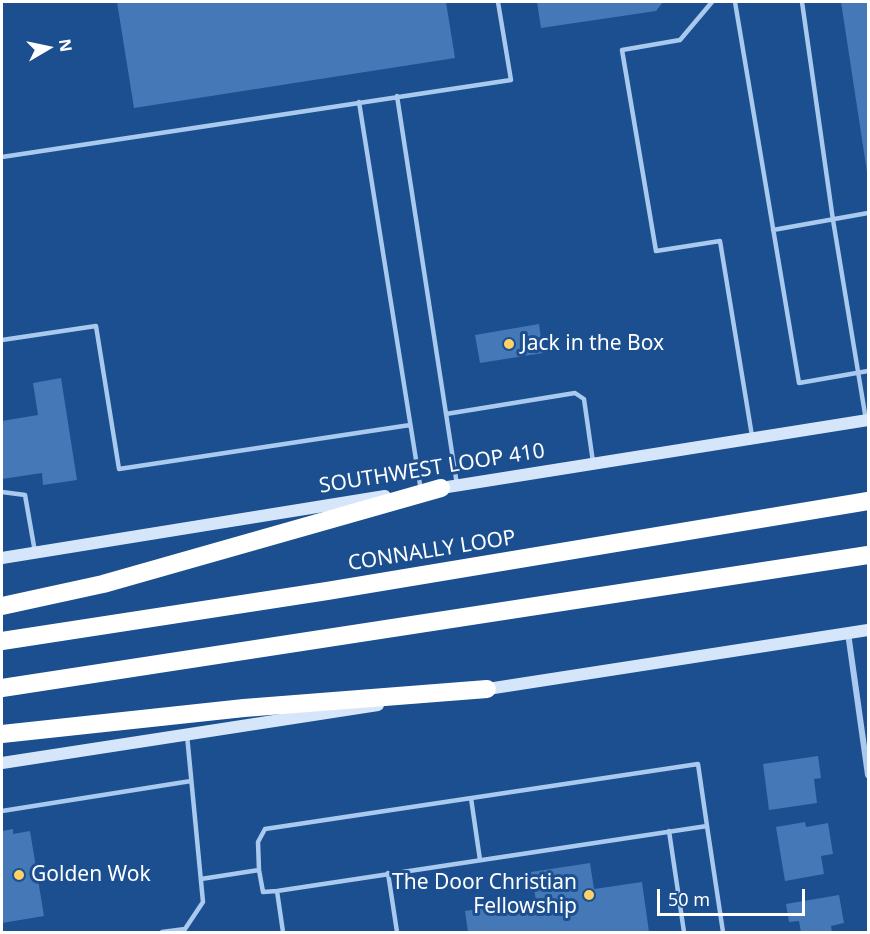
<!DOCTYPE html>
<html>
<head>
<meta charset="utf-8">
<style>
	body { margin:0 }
	#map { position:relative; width:870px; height:934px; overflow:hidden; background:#1b4f8f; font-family:"Noto Sans",sans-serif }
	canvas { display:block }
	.frame { position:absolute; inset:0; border:3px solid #fff; pointer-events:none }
	.north { position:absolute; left:18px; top:18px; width:60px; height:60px; -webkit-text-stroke:4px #1b4f8f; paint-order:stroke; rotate:81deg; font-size:16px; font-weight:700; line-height:24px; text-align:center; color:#fff }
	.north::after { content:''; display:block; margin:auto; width:21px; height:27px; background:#fff; clip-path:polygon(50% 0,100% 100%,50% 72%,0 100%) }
	.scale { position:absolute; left:657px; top:889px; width:148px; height:27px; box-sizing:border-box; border:3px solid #fff; border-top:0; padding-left:8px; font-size:18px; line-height:21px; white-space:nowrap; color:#fff; -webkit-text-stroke:4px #1b4f8f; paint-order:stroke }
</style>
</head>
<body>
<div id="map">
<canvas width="870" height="934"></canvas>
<div class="frame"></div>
<div class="north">N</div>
<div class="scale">50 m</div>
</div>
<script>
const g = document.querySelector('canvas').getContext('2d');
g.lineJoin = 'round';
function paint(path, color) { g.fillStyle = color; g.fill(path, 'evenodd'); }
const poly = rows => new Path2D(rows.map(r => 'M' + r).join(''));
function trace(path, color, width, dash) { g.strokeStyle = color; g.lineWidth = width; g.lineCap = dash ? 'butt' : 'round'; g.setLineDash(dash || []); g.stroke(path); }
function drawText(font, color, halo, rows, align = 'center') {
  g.font = font + ' "Noto Sans",sans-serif'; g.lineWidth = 6; g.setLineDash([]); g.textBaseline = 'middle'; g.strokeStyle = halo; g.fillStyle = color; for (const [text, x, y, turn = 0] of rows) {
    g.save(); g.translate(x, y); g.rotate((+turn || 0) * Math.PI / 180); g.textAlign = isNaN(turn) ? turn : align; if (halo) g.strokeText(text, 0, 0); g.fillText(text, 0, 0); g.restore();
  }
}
paint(poly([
	[117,2,446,2,455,58,134,108],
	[537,2,663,2,656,11,541,28],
	[841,2,868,2,868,172,867,172],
	[539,324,543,353,480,363,475,335],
	[61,378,77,480,43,485,42,473,2,479,2,421,38,415,33,383],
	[818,756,821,778,814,779,817,803,769,810,763,764],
	[805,822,806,827,828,823,833,854,821,856,824,874,785,881,776,827],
	[13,829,13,834,30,831,44,916,2,923,2,831],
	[590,863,594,889,642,882,649,932,468,932,465,911,536,900,531,872],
	[839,895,844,923,831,926,832,932,801,932,799,921,789,922,786,904]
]), '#4478b7');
trace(poly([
	[712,2,680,40,622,50,656,251,720,241,752,436],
	[735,2,799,383,868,371],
	[802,2,833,220,866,420],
	[397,96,457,485],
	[359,102,421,491],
	[2,157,511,80,498,2],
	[773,230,868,213],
	[2,340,96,326,119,469,410,425],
	[446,414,575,393,584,399,593,462],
	[2,492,25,495,35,552],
	[471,798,480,860],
	[2,811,191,781],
	[707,826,723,932],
	[669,831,684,932],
	[388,873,397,932],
	[201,879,259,870,263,892,277,891,707,826,698,764,265,829,258,842,259,870],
	[277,891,283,932],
	[162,932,185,929,203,902,187,735]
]), '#a9c9ee', 4.5);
trace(poly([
	[848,633,868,775]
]), '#a9c9ee', 6);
trace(poly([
	[435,489,868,420],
	[2,558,385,496],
	[481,690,868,630],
	[2,763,378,705]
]), '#d6e6fa', 12);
trace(poly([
	[2,606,103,584,441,488],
	[2,641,327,591,868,501],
	[2,688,868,555],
	[2,734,244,708,487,689]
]), '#fff', 18);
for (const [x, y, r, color] of [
	[509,344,6,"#ffd166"],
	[19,875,6,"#ffd166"],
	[589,895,6,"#ffd166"]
]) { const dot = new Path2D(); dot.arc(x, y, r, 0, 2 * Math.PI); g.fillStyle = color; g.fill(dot); trace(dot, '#1b4f8f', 2); }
drawText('21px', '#fff', '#1b4f8f', [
	["Jack in the Box",521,344],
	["Golden Wok",31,875],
	["The Door Christian",577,883,"right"],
	["Fellowship",577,907,"right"]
], 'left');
drawText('21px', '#fff', '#1b4f8f', [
	["SOUTHWEST LOOP 410",432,469,-9],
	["CONNALLY LOOP",432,551,-9]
]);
</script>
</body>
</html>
